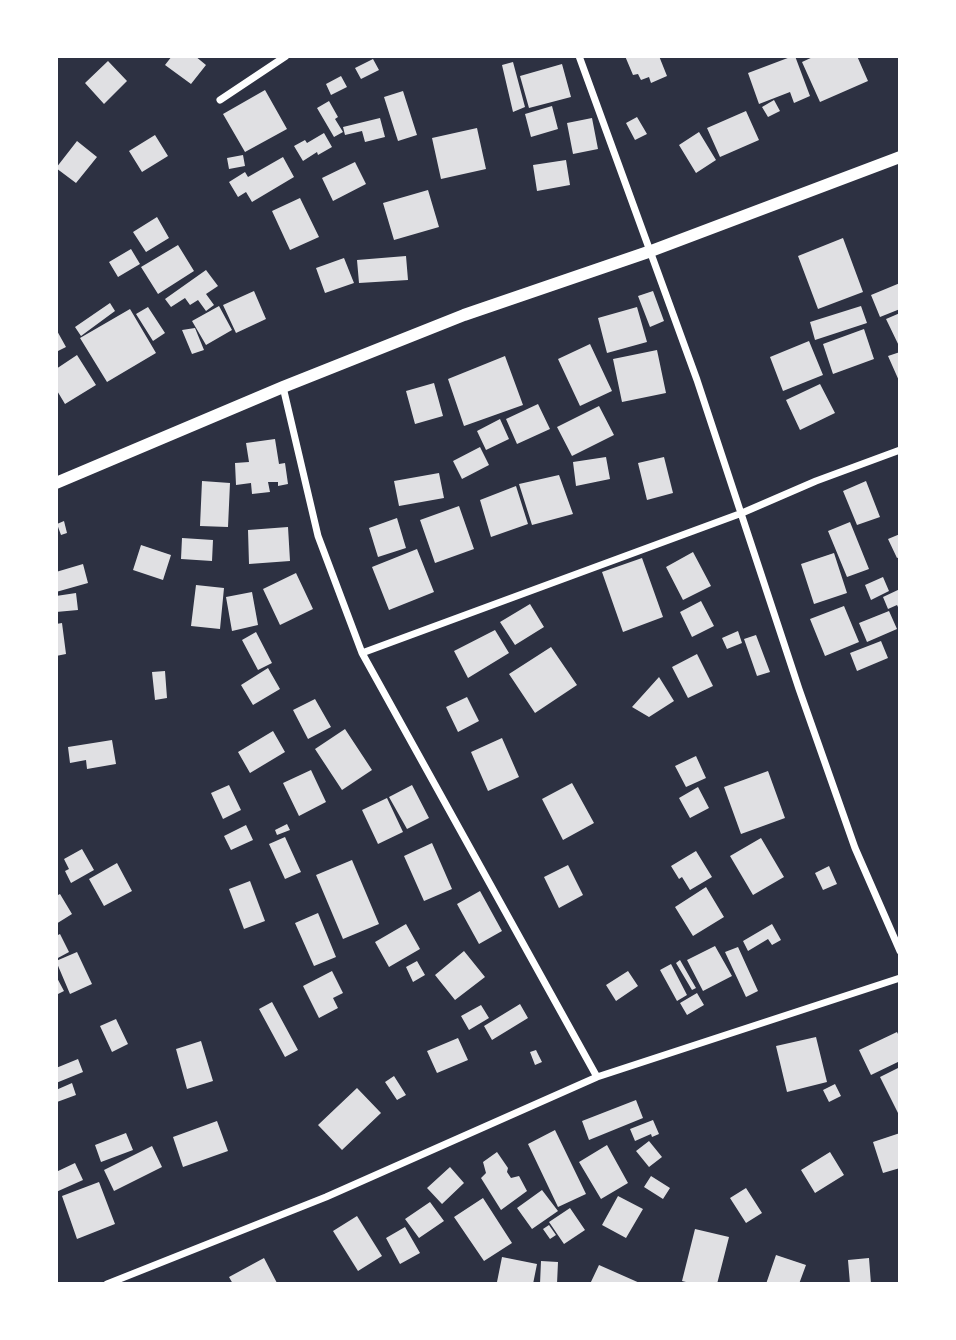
<!DOCTYPE html>
<html>
<head>
<meta charset="utf-8">
<style>
	body { margin:0 }
	#map { position:relative; width:956px; height:1340px; overflow:hidden; background:#2d3142; font-family:"Times New Roman",serif }
	canvas { display:block }
	.frame { position:absolute; inset:0; border:58px solid #fff; pointer-events:none }
</style>
</head>
<body>
<div id="map">
<canvas width="956" height="1340"></canvas>
<div class="frame"></div>
</div>
<script>
const g = document.querySelector('canvas').getContext('2d');
g.lineJoin = 'round';
function paint(path, color) { g.fillStyle = color; g.fill(path, 'evenodd'); }
const poly = rows => new Path2D(rows.map(r => 'M' + r).join(''));
function trace(path, color, width, dash) { g.strokeStyle = color; g.lineWidth = width; g.lineCap = dash ? 'butt' : 'round'; g.setLineDash(dash || []); g.stroke(path); }
paint(poly([
	[172,56,195,56,206,65,191,84,165,65],
	[625,56,659,56,667,76,651,83,649,77,641,80,638,74,633,75],
	[793,56,795,56,810,96,794,103,790,92,759,104,748,73],
	[815,56,857,56,868,81,820,102,802,62],
	[373,59,379,70,361,79,355,68],
	[108,61,127,81,104,104,85,83],
	[513,62,525,107,513,112,502,65],
	[562,64,571,97,529,108,520,76],
	[341,76,347,87,331,95,326,84],
	[265,90,287,129,245,152,223,114],
	[403,91,417,135,398,141,384,97],
	[774,100,780,111,768,117,762,107],
	[329,101,338,117,335,119,343,132,334,137,317,108],
	[552,106,558,129,531,137,525,114],
	[746,111,759,140,720,157,707,128],
	[637,117,647,134,635,140,626,123],
	[380,118,385,137,365,142,362,131,345,135,343,127],
	[592,118,598,149,573,154,567,123],
	[477,128,486,169,441,179,432,138],
	[699,132,716,160,696,173,679,145],
	[324,133,332,147,318,155,317,152,303,161,294,146,305,140,307,143],
	[155,135,168,156,142,172,129,151],
	[77,141,97,157,76,183,56,168],
	[243,155,245,166,229,169,227,158],
	[283,157,294,177,252,202,246,192,238,197,229,182,245,172,248,177],
	[566,160,570,185,537,191,533,165],
	[355,162,366,184,333,201,322,178],
	[428,190,439,227,394,240,383,203],
	[300,198,319,237,290,250,272,211],
	[157,217,169,238,146,252,133,232],
	[843,238,863,292,818,309,798,256],
	[178,245,194,271,158,294,141,267],
	[131,249,140,264,118,277,109,262],
	[406,256,408,280,359,283,357,260],
	[344,258,354,283,325,293,316,268],
	[206,270,218,286,206,294,214,305,206,311,198,300,190,305,185,298,171,307,165,299],
	[900,283,900,309,880,317,871,295],
	[254,291,266,319,236,333,223,305],
	[653,291,664,321,650,327,638,296],
	[110,303,115,311,81,336,75,327],
	[219,306,232,330,206,345,192,321],
	[861,306,867,323,815,340,810,322],
	[148,307,165,333,153,341,136,314],
	[637,307,647,342,607,353,598,318],
	[130,309,156,353,107,382,80,338],
	[900,313,900,348,886,319],
	[195,328,204,350,192,354,182,330],
	[56,329,66,347,56,352],
	[864,329,874,359,833,374,823,344],
	[809,341,823,375,783,391,770,357],
	[590,344,612,391,580,406,558,359],
	[657,350,666,393,622,402,613,359],
	[900,352,900,383,888,356],
	[77,355,96,385,65,404,56,389,56,369],
	[505,356,523,405,464,426,448,379],
	[434,383,443,416,415,424,406,391],
	[820,384,835,413,800,430,786,400],
	[538,404,550,429,517,444,506,419],
	[599,406,614,435,572,456,557,427],
	[500,419,509,439,486,450,477,431],
	[275,439,279,464,285,463,288,484,278,486,278,482,268,482,270,492,252,494,251,483,236,485,235,463,249,462,246,443],
	[480,447,489,465,462,479,453,461],
	[606,457,610,479,576,486,573,462],
	[664,457,673,493,647,500,638,463],
	[439,473,444,498,399,506,394,481],
	[559,475,573,514,532,525,519,484],
	[202,481,230,483,228,527,200,526],
	[866,481,880,517,857,525,843,491],
	[516,486,528,524,491,537,480,500],
	[459,506,474,549,435,563,420,520],
	[397,518,406,548,378,557,369,528],
	[64,521,67,533,61,535,57,524],
	[850,522,869,569,847,577,828,531],
	[288,527,290,561,249,564,248,530],
	[900,534,900,557,897,558,888,539],
	[182,538,213,540,212,561,181,559],
	[141,545,171,555,163,580,133,570],
	[417,549,434,592,389,610,372,567],
	[693,552,711,586,683,600,666,567],
	[834,553,847,593,814,604,801,564],
	[642,558,663,617,623,632,602,572],
	[83,564,88,583,56,592,56,572],
	[296,573,313,609,280,625,263,589],
	[883,577,889,591,871,600,865,585],
	[196,585,224,588,220,629,191,626],
	[900,589,900,611,897,605,888,609,883,597],
	[252,592,258,625,232,631,226,597],
	[76,593,78,610,56,612,56,596],
	[701,601,714,626,692,637,680,612],
	[530,604,544,627,515,645,500,622],
	[844,606,859,642,825,656,810,619],
	[889,611,897,629,867,642,859,623],
	[62,623,66,654,56,656,56,624],
	[495,630,509,653,468,678,454,651],
	[738,631,742,643,727,649,722,638],
	[256,632,272,663,258,670,242,640],
	[756,635,770,672,757,676,744,639],
	[881,641,888,658,857,671,850,653],
	[551,647,577,685,535,713,509,674],
	[697,654,713,686,688,698,672,667],
	[268,668,280,689,253,705,241,685],
	[165,671,167,698,155,700,152,672],
	[659,677,674,701,649,717,632,707],
	[467,697,479,721,458,732,446,707],
	[315,699,331,727,308,739,293,710],
	[345,729,372,770,342,790,315,749],
	[273,731,285,752,250,773,238,752],
	[502,738,519,777,488,791,471,752],
	[112,740,116,764,87,769,86,760,70,763,68,747],
	[696,756,706,778,686,787,675,766],
	[311,770,326,802,299,816,283,783],
	[768,771,785,818,741,834,724,787],
	[572,783,594,823,563,840,542,799],
	[229,785,241,810,223,819,211,793],
	[412,785,429,818,407,829,389,797],
	[698,787,709,808,690,818,679,798],
	[387,798,403,832,378,844,362,810],
	[287,824,290,830,277,835,275,830],
	[246,825,253,840,231,850,224,836],
	[285,837,301,872,285,879,269,844],
	[761,838,784,877,753,895,730,856],
	[432,843,452,889,424,901,404,856],
	[82,849,94,870,71,883,65,871,69,869,64,859],
	[696,851,712,877,690,890,682,877,679,879,671,866],
	[352,860,379,924,343,939,316,875],
	[117,863,132,891,104,906,89,879],
	[568,865,583,895,559,908,544,877],
	[829,866,837,884,823,890,815,873],
	[250,881,265,921,244,929,229,889],
	[706,887,724,917,693,936,675,907],
	[480,891,502,931,479,944,457,904],
	[60,894,72,914,56,924,56,896],
	[318,913,336,957,314,966,295,923],
	[406,924,420,949,389,967,375,942],
	[772,924,781,940,772,945,768,939,748,951,743,941],
	[60,934,69,952,56,959,56,936],
	[715,946,732,976,703,991,687,960],
	[738,947,758,991,746,997,725,952],
	[464,951,485,977,455,1000,435,975],
	[77,952,92,984,70,994,56,961],
	[680,960,696,988,692,990,676,963],
	[417,961,425,975,413,982,406,967],
	[671,964,687,995,677,1001,660,970],
	[332,971,343,993,333,998,338,1008,319,1018,303,986],
	[628,971,638,986,616,1001,606,985],
	[56,976,64,991,56,995],
	[697,993,704,1005,687,1015,680,1003],
	[272,1002,298,1050,285,1057,259,1009],
	[520,1004,528,1018,492,1040,484,1026],
	[481,1005,489,1018,469,1030,461,1016],
	[116,1019,128,1044,112,1052,100,1026],
	[897,1032,900,1038,900,1061,871,1075,859,1050],
	[816,1037,827,1082,787,1092,776,1046],
	[458,1038,468,1060,437,1073,427,1051],
	[201,1041,213,1081,187,1089,176,1049],
	[536,1050,542,1062,535,1065,530,1052],
	[78,1059,83,1072,56,1083,56,1068],
	[900,1067,900,1117,880,1077],
	[394,1076,406,1095,397,1100,385,1082],
	[72,1083,76,1095,57,1102,56,1090],
	[835,1084,841,1096,829,1102,823,1090],
	[357,1088,381,1113,342,1150,318,1125],
	[636,1100,643,1118,589,1140,582,1121],
	[653,1120,659,1134,652,1137,651,1134,635,1141,630,1129],
	[217,1121,228,1151,183,1167,173,1137],
	[555,1130,586,1194,558,1207,528,1144],
	[126,1133,133,1150,101,1162,95,1145],
	[900,1133,900,1168,883,1173,873,1142],
	[649,1141,662,1157,649,1167,636,1151],
	[607,1145,628,1183,601,1199,579,1162],
	[152,1146,162,1167,114,1191,104,1170],
	[497,1152,508,1168,507,1172,511,1178,519,1176,527,1191,501,1210,481,1178,486,1173,483,1162],
	[830,1152,844,1175,815,1193,801,1170],
	[75,1163,83,1180,56,1192,56,1172],
	[450,1167,464,1183,442,1204,427,1188],
	[651,1176,670,1188,663,1199,644,1187],
	[99,1182,115,1224,77,1239,62,1196],
	[746,1188,762,1213,746,1223,730,1198],
	[542,1190,558,1211,532,1229,517,1208],
	[618,1196,643,1209,626,1238,602,1225],
	[483,1198,512,1243,484,1261,454,1217],
	[430,1202,444,1221,419,1238,405,1219],
	[570,1208,585,1230,564,1244,549,1222],
	[357,1216,382,1256,358,1271,333,1231],
	[549,1225,556,1235,550,1239,543,1229],
	[405,1227,420,1253,400,1264,386,1238],
	[695,1229,729,1237,717,1284,694,1284,682,1281],
	[776,1255,806,1265,799,1284,766,1284],
	[502,1257,537,1264,533,1284,506,1284,497,1282],
	[264,1258,277,1283,233,1284,229,1277],
	[869,1258,871,1284,850,1284,848,1260],
	[541,1261,558,1262,557,1284,540,1284],
	[599,1265,642,1284,590,1284]
]), '#e0e0e3');
trace(poly([
	[579,56,697,380,799,689,855,848,900,951],
	[220,100,286,56],
	[283,387,318,536,362,653,597,1077],
	[362,653,742,513,816,481,900,450],
	[107,1284,326,1197,597,1077,900,978]
]), '#fff', 7);
trace(poly([
	[56,483,283,387,464,315,651,251,900,157]
]), '#fff', 12);
</script>
</body>
</html>
